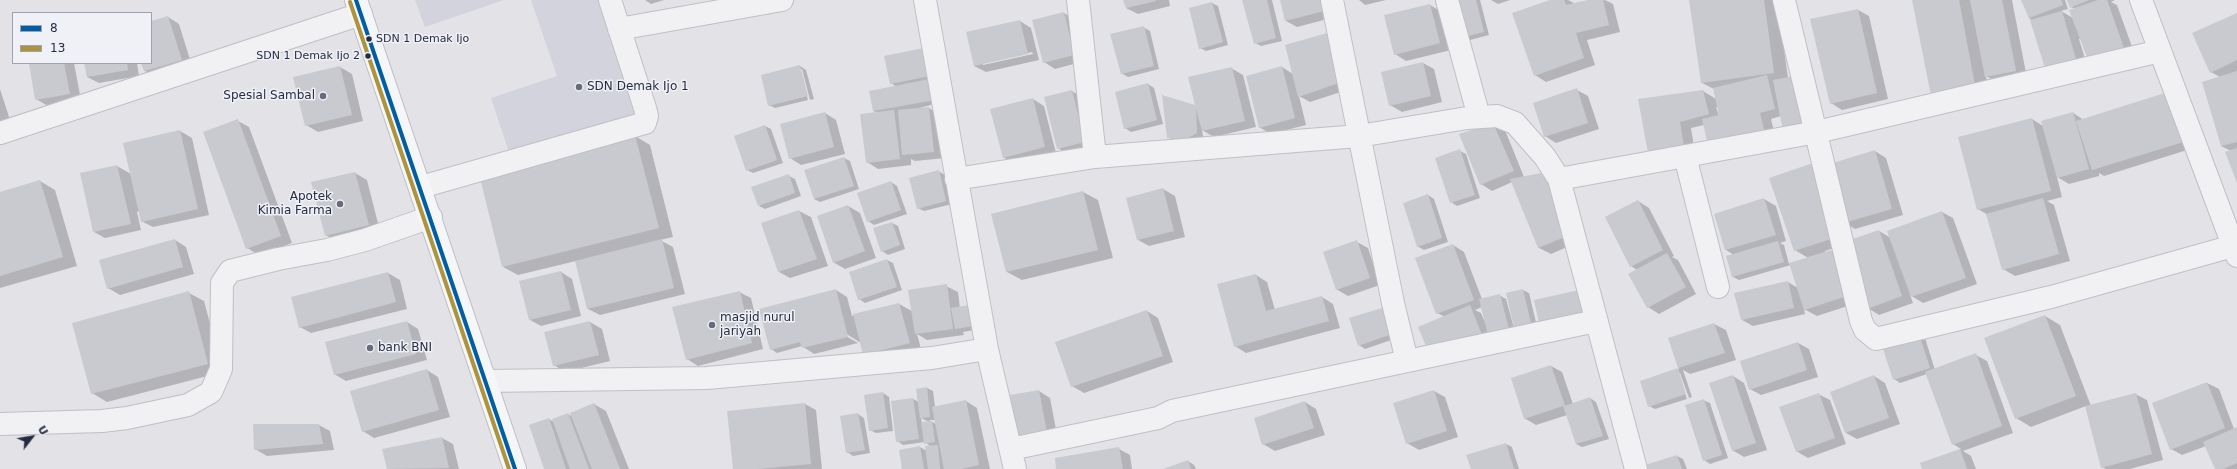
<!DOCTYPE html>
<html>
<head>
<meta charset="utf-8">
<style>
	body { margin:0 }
	#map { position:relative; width:2237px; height:469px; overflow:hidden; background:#e2e2e7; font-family:"DejaVu Sans",sans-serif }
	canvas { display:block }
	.legend { position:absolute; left:12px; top:12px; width:140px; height:52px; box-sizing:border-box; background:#eff1f7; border:1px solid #9fa2af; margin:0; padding:5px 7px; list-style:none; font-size:12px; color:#272b42 }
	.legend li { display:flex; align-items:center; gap:8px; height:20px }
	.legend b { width:20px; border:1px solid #9fa2af }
	.north { position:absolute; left:12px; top:417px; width:40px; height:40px; -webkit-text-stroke:3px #eff1f7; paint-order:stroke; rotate:59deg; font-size:11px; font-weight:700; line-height:16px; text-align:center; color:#272b42 }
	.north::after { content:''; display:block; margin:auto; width:14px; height:18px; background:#272b42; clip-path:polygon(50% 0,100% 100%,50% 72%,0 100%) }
</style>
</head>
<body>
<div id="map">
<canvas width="2237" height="469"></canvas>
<ul class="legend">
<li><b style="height:5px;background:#005ea5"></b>8</li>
<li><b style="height:5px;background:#ae933d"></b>13</li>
</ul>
<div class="north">U</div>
</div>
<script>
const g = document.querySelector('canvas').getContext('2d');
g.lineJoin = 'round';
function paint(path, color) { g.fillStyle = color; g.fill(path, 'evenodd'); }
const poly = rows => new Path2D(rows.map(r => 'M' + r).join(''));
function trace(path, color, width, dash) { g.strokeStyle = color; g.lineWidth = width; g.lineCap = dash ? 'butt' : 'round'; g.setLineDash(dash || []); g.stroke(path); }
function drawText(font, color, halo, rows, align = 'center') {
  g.font = font + ' "DejaVu Sans",sans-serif'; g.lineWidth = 3; g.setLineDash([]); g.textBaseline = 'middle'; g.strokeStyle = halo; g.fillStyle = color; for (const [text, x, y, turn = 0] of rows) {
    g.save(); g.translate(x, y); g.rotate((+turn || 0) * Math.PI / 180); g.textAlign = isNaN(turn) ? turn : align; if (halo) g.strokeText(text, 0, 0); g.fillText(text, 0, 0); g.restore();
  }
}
paint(poly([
	[415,0,504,0,425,27],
	[531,0,605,0,644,116,512,161,491,98,557,76]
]), '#d2d3dd');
paint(poly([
	[645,0,664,0,651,4],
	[1124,0,1169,0,1170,6,1138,14,1126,8],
	[1243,0,1272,0,1282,41,1261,46,1255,43],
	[1281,0,1335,0,1339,16,1297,27,1286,21],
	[1359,0,1386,0,1365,5],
	[1455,0,1480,0,1489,35,1470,40,1464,37],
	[1491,0,1510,0,1498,4],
	[1552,0,1568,0,1574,3,1605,0,1613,4,1620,32,1587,40,1595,65,1546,82,1535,75],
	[1690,0,1777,0,1788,78,1781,116,1771,119,1777,144,1704,125,1691,128,1696,159,1649,158,1703,91,1716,99,1714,89,1702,83],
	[1716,107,1718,107,1721,116,1719,116],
	[1913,0,2012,0,2027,78,1998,83,1986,76,1991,100,1947,109],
	[2022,0,2065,0,2068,9,2061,11,2073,18,2075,9,2071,7,2068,0,2115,0,2111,2,2117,5,2136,58,2081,38,2079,39,2089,72,2029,18],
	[1212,3,1218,6,1228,45,1206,51,1200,48],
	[1430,5,1442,12,1451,50,1406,61,1395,54],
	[1858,10,1869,16,1888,99,1842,110,1831,103],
	[1064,13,1075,20,1085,61,1055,69,1044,62],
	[2237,14,2237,181,2231,151,2221,146,2220,77,2211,72],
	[168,17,179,24,192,66,156,77,145,71,142,63,151,63,151,22],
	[1020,21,1031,28,1039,60,986,72,974,66],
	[1032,52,1033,54,983,65,983,63],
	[1143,27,1150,31,1159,69,1128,77,1121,73],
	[1327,34,1339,41,1350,89,1310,102,1299,96,1306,125,1271,134,1259,127,1282,67,1293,74],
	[929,48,934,104,913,110,929,108,940,115,945,158,915,161,911,159,911,165,878,169,867,162,878,113,873,111,897,87,891,83],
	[30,63,74,63,81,100,48,106,36,99],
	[85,63,137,63,139,76,99,83,87,77],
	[1423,63,1434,69,1442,102,1402,112,1390,105],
	[800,66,806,70,814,99,810,100,802,69,800,69,808,100,775,108,769,105],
	[340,67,352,74,363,121,318,132,306,125],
	[1231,68,1243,75,1256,127,1214,137,1202,130,1203,137,1191,143,1174,141,1168,137],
	[1148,84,1154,88,1163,124,1131,132,1125,128],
	[0,89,10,120,0,123],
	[1577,90,1588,96,1599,129,1556,143,1545,136],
	[1072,91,1083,98,1096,149,1069,155,1058,148],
	[2171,92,2200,146,2104,176,2099,173,2099,176,2069,184,2057,177,2062,197,2047,201,2054,205,2070,261,2015,276,2003,269,1988,215,1978,209,2032,119,2043,126,2073,113,2084,120],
	[1033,99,1044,106,1056,153,1015,164,1003,157],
	[825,113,836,120,845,154,801,165,790,158],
	[238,121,249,127,292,243,259,255,247,248],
	[1493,124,1505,130,1524,177,1576,243,1551,254,1539,248,1512,182,1492,191,1481,184],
	[765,126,771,129,783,163,753,173,747,170],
	[180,131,192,138,209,215,153,227,141,221,139,211,137,212,141,230,105,238,94,232,117,166,131,174],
	[635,136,650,145,673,237,660,240,673,247,685,294,600,315,588,309,576,261,518,275,503,267],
	[1460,151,1466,154,1480,198,1457,206,1451,202],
	[1875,151,1886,158,1903,215,1855,229,1844,223],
	[844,158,850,161,859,189,820,202,814,199],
	[938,171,945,175,952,204,924,211,918,208],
	[355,173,367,180,380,231,337,242,326,235,312,183],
	[789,176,795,179,801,196,765,209,759,206],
	[1770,178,1848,242,1879,231,1891,238,1942,212,1953,218,1977,284,1923,303,1910,295,1913,303,1879,315,1868,308,1846,244,1825,251,1825,253,1831,251,1843,257,1857,303,1817,316,1804,309,1805,314,1753,326,1742,320,1788,282,1798,288,1791,265,1739,280,1733,277,1727,257,1734,255,1726,250,1715,214,1764,199,1776,206,1786,241,1780,243,1784,245,1789,264,1808,258,1795,250],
	[40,181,55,190,77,266,0,288,0,193],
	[891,182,897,186,907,214,874,225,868,221],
	[1163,189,1175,196,1185,237,1149,246,1138,240],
	[1083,192,1098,200,1113,258,1022,280,1007,272,992,214],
	[1428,195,1434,199,1448,242,1424,250,1417,246],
	[1638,201,1649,208,1674,256,1672,257,1678,260,1696,294,1659,314,1648,307,1637,270,1631,266],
	[848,206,860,213,876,258,845,269,833,262],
	[799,211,811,217,828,266,790,278,779,272],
	[892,223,898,226,905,249,888,255,882,251],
	[175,240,186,247,194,274,120,295,108,288],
	[1357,242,1368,248,1380,285,1348,296,1336,289],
	[1453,245,1464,252,1482,299,1499,295,1506,299,1514,328,1515,328,1523,290,1529,293,1539,335,1496,341,1437,313],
	[1482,307,1485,320,1484,320,1481,313,1475,310],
	[887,260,893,263,902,290,865,303,859,299],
	[561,272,572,279,581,316,541,326,530,320,521,282],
	[388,273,400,280,407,309,311,333,300,327],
	[1256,275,1267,282,1275,310,1322,297,1333,304,1340,328,1246,353,1235,346],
	[946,286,958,292,960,308,985,328,963,332,964,335,927,340,917,334,921,349,875,361,861,343,845,333,844,335,858,343,814,354,802,346,777,353,771,349,836,290,847,297,852,316,899,304,912,311],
	[739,292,751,298,763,349,698,366,687,359],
	[189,293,204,301,223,372,107,402,92,393],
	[1382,309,1388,312,1397,338,1365,349,1359,345],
	[1147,311,1158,318,1173,362,1084,393,1072,386],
	[2045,316,2060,325,2091,406,2135,394,2147,400,2163,460,2130,469,2106,469,2102,467,2086,406,2031,427,2016,418],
	[407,322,418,329,427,360,346,381,334,374],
	[590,322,602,329,610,361,565,372,554,365],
	[1714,324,1726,330,1736,360,1690,374,1683,370,1692,397,1689,398,1680,373,1678,373,1687,399,1655,409,1649,406,1642,381,1679,369,1669,339],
	[1925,338,1935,370,1976,355,1987,361,2013,433,1963,451,1971,456,1976,469,1923,469,1922,464,1961,449,1953,444,1927,374,1900,383,1894,379,1884,346],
	[1798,343,1809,349,1818,377,1761,395,1750,389],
	[1551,366,1562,372,1573,404,1590,398,1596,402,1609,439,1582,447,1576,444,1567,415,1536,425,1524,418],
	[427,370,438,377,450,417,374,438,363,431],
	[1733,376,1744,383,1767,450,1744,457,1732,450],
	[1874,376,1885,383,1900,424,1857,439,1846,433],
	[2207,383,2219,389,2234,429,2237,428,2237,469,2216,469,2206,446,2182,455,2171,449],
	[927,388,933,391,935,407,966,401,977,408,990,469,903,469,920,447,927,451,931,447,925,442,903,445,897,441,913,399,919,402],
	[921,418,929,422,922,423],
	[929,420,935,420,936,424],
	[1039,391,1050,398,1059,445,1031,450],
	[1434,391,1445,397,1458,437,1419,450,1407,443],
	[883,393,889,397,893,431,876,433,870,430],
	[1818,394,1830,400,1846,444,1808,458,1796,451],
	[1703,400,1710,403,1728,458,1710,464,1704,460],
	[1305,402,1316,409,1325,435,1275,451,1263,444],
	[594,404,606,411,629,469,545,469,549,419,554,422,568,414,573,417],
	[805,404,816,410,822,469,735,469],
	[858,414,864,418,870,453,853,456,847,452],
	[319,425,330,431,334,450,267,456,255,449],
	[442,438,453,444,459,469,388,469,384,450],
	[1506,444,1512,447,1519,469,1472,469],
	[1119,449,1130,455,1132,469,1057,469],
	[1677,456,1683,459,1687,469,1644,469],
	[1188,461,1194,465,1196,469,1166,469]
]), '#0003');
paint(poly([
	[1123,0,1156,0,1156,1,1126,8],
	[1242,0,1267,0,1276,38,1254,44],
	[1280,0,1326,0,1328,10,1285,21],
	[1454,0,1476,0,1484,32,1463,37],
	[1550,0,1564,0,1566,5,1588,0,1603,0,1609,25,1576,33,1584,58,1534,76,1512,13],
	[1689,0,1764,0,1774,73,1701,83],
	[1912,0,1959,0,1976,91,1932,101],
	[1970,0,2002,0,2016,71,1985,77],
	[2021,0,2061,0,2063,5,2029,18],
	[2067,0,2089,0,2070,8],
	[2098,0,2107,0,2125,51,2090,65,2069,10],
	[1212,2,1223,42,1199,49,1189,8],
	[1430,4,1440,43,1394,55,1384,15],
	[1858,9,1877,93,1830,104,1810,19],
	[2062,11,2078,66,2047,75,2030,20],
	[1064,12,1074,55,1043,63,1032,20],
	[2237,13,2237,60,2210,73,2192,33],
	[168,16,182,60,144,71,141,63,151,63,151,21],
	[1020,20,1028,54,974,66,966,32],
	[1144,26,1154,66,1121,74,1110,34],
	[1327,33,1339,83,1298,97,1285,45],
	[929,47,935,75,890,84,884,56],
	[1423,62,1431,96,1389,106,1381,72],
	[29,63,64,63,70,94,35,100],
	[84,63,127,63,128,70,87,77],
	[800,65,808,96,768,106,761,75],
	[340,66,352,115,305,126,293,77],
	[1282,66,1295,118,1259,128,1246,76],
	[1232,67,1245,121,1202,131,1196,109,1197,133,1184,140,1167,138,1162,95,1195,105,1188,77],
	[2237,71,2237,142,2221,146,2202,82],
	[1767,75,1775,109,1760,113,1766,138,1709,150,1702,119,1719,115,1713,88],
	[1799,75,1809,131,1784,136,1773,80],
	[930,79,935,100,873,111,869,91],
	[1148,83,1157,120,1124,129,1115,92],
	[1577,88,1588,123,1544,137,1533,103],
	[1072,90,1085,142,1057,149,1044,97],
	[1703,90,1709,114,1680,122,1685,153,1649,158,1638,99],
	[2171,91,2190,140,2092,170,2076,121],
	[1033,98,1045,147,1003,158,990,109],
	[929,107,934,152,902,155,898,110],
	[894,110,900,159,866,163,860,114],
	[825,112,834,147,789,159,780,124],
	[2073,112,2089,169,2057,178,2041,121],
	[2032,118,2051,191,1977,210,1958,137],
	[238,119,281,236,246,249,203,132],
	[1493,123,1514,171,1480,185,1459,134],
	[765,125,777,160,746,171,734,136],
	[180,130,198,209,141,222,123,143],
	[635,135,659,228,502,267,479,174],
	[2237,148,2237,183,2225,152],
	[1460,149,1475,195,1450,203,1435,158],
	[1875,150,1892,209,1843,223,1826,165],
	[844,157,854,186,814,199,804,170],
	[1813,163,1837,237,1794,251,1769,178],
	[117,165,131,224,93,232,80,173],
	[939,170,946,201,917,209,909,178],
	[355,172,369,225,325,236,311,182],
	[1547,172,1565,237,1538,248,1510,179],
	[789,174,795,193,758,206,751,187],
	[40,180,63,257,0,276,0,192],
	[891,181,901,210,867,222,857,193],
	[1163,188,1174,231,1137,240,1126,198],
	[1083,191,1098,250,1006,272,991,214],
	[1428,194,1442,238,1417,247,1403,203],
	[1764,198,1776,235,1725,250,1714,214],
	[2043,198,2059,254,2002,270,1986,214],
	[1638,200,1663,250,1630,267,1605,217],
	[848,205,865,251,833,263,817,216],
	[799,210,817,259,778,272,761,223],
	[1942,211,1966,278,1911,297,1887,231],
	[892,222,900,245,881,252,873,228],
	[1879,230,1902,296,1867,309,1844,242],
	[175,239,183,267,107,289,99,260],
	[662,239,674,288,587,309,575,261],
	[1357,240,1370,278,1336,290,1323,252],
	[1778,241,1784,262,1732,277,1726,256],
	[1453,244,1474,300,1436,314,1415,258],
	[1831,250,1847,296,1804,310,1789,263],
	[1667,253,1686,287,1647,308,1628,274],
	[887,259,897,287,858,300,849,272],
	[561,271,571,310,529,320,519,281],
	[388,272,396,302,299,328,291,297],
	[1256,274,1266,311,1322,296,1329,321,1234,347,1217,284],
	[1788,281,1794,308,1741,320,1734,293],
	[947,284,953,329,915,334,908,290],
	[836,289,848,337,802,348,800,342,770,350,759,309],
	[1523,289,1533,332,1516,336,1506,293],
	[1579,290,1585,319,1540,328,1534,300],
	[189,291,208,364,91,394,72,323],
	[740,291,752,343,686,360,672,307],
	[1500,294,1510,333,1489,339,1479,299],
	[899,303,910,343,863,355,853,314],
	[976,304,980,325,955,329,951,308],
	[1470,305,1482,335,1428,351,1418,327],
	[1382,308,1392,334,1358,346,1349,318],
	[1147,310,1163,356,1071,387,1055,342],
	[2045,315,2076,396,2015,419,1984,338],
	[407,321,416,354,334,375,325,342],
	[590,321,599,355,553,366,544,332],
	[1714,323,1725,353,1678,368,1686,394,1648,407,1640,381,1678,368,1668,338],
	[1919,334,1930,368,1893,380,1882,346],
	[1798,342,1807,370,1749,390,1740,361],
	[1976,353,2002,426,1952,445,1925,372],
	[1551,365,1565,406,1590,397,1603,436,1576,444,1563,406,1524,419,1511,378],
	[427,369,439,410,362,432,350,391],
	[1733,375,1756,443,1732,451,1709,383],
	[1874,375,1889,418,1845,433,1830,392],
	[2207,382,2225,428,2170,450,2152,403],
	[927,387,930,417,920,418,916,389],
	[1039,390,1048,438,1019,444,1010,395],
	[1434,390,1447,431,1406,444,1393,403],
	[883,392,888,428,869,431,864,395],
	[1819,393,1835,438,1796,452,1779,407],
	[2136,393,2152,454,2101,468,2085,406],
	[913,398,919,439,896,442,891,401],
	[1704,399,1722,455,1703,461,1685,405],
	[966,400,979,465,961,469,944,469,932,407],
	[1305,401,1314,428,1262,445,1254,418],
	[594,403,620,469,592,469,570,413],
	[805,403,811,464,758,469,733,469,727,411],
	[568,413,589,469,570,469,552,419],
	[858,413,865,450,846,453,840,416],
	[549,418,566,469,544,469,529,425],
	[932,421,935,442,924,444,921,422],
	[253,424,319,424,323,444,254,450],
	[2237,427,2237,463,2223,469,2215,469,2203,442],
	[442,437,449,468,387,469,382,449],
	[1506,443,1514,469,1471,469,1466,455],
	[938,445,940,469,928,469,925,446],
	[920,446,924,469,902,469,899,450],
	[1119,447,1123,469,1056,469,1055,458],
	[1960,449,1967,469,1922,469,1920,463],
	[1677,455,1682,469,1643,469,1642,466],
	[1188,460,1191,469,1163,469]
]), '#c9cacf');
const minor = poly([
	[925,0,987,349,1015,469],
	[1078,0,1095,157],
	[1332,0,1393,303,1407,361],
	[1447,0,1479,117],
	[1784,0,1861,321,1865,330,1876,339,2051,297,2233,246],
	[2141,0,2237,256],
	[619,29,782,0],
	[0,133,361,14],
	[1685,156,1718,287],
	[956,179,1095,157,1359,136,1467,118,1497,116,1515,123,1545,157,1559,179,1817,132,2160,51],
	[1559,179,1636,469],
	[421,187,645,123,647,116,645,108,610,0],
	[486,381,707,378,932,358,987,349],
	[0,424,102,421,127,418,188,405,211,392,221,369,222,283,230,271,278,259,327,250,365,240,431,217],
	[1011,449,1158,418,1172,411,1596,321]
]);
const major = poly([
	[356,0,515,469]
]);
trace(minor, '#bfbfc5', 24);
trace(major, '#bebfc5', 24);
trace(minor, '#f1f1f4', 22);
trace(major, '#f5f6f7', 22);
trace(poly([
	[356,0,515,469]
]), '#005ea5', 4);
trace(poly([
	[350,2,509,469]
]), '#ae933d', 4);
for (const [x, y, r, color] of [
	[369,39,3.5,"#272b42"],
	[368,56,3.5,"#272b42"],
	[579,87,4,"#686b7c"],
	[323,96,4,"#686b7c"],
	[340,204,4,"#686b7c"],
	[712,325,4,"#686b7c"],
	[370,348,4,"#686b7c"]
]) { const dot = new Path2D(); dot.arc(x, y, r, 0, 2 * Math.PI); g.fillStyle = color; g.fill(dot); trace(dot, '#eff1f7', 1.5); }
drawText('11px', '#272b42', '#eff1f7', [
	["SDN 1 Demak Ijo",376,39],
	["SDN 1 Demak Ijo 2",360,56,"right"]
], 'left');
drawText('12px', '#272b42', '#eff1f7', [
	["SDN Demak Ijo 1",587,87],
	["Spesial Sambal",315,96,"right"],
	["Apotek",332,197,"right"],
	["Kimia Farma",332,211,"right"],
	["masjid nurul",720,318],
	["jariyah",720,332],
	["bank BNI",378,348]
], 'left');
</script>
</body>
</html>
